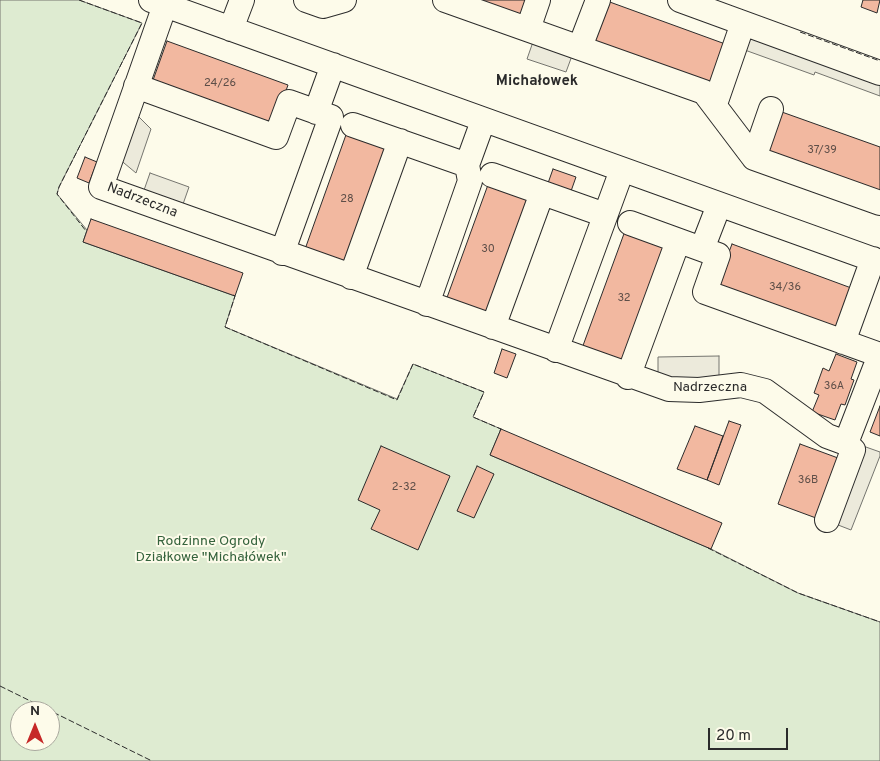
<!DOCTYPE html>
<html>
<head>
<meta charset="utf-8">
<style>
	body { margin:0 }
	#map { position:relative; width:880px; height:761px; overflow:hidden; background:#fdfbea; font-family:Overpass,sans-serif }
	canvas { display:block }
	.north { position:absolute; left:10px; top:701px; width:50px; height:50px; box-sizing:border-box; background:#fdfbea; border:1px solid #a9a89e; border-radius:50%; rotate:0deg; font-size:14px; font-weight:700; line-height:20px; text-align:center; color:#2b2b2b }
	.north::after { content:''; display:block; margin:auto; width:18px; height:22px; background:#c62828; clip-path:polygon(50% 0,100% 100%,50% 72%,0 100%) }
	.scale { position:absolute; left:708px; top:728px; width:80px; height:22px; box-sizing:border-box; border:2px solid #2b2b2b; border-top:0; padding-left:6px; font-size:15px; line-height:18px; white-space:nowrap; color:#2b2b2b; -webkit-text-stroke:4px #fdfbea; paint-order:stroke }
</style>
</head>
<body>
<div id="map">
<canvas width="880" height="761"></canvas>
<div class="north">N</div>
<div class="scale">20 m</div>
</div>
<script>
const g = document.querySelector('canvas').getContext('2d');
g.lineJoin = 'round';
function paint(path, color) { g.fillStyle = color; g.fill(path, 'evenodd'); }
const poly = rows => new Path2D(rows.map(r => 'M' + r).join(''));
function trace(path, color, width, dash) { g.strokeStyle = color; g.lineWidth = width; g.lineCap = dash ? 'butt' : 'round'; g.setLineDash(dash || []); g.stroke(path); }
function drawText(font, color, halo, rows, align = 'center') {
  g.font = font + ' Overpass,sans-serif'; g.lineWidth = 4; g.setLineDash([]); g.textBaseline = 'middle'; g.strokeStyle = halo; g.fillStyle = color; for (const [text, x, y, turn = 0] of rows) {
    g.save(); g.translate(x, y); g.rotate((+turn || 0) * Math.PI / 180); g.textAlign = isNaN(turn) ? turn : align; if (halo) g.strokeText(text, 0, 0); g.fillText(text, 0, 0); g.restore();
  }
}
const green = poly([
	[0,0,79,0,142,23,59,187,57,194,87,230,83,242,235,296,225,327,397,399,413,364,484,392,473,417,501,429,490,455,711,549,798,593,880,622,880,761,0,761,0,0],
	[20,711,50,711,50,741,20,741,20,711]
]);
paint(green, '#deebd1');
trace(green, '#74746e', 1);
const parking = poly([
	[747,33,880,82,880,96,815,72,814,75,742,49,747,33],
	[534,39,573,53,566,72,527,59,534,39],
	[134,112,151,129,136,173,118,158,134,112],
	[150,173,189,187,182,207,143,193,150,173],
	[719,356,719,378,658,379,658,357,719,356],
	[863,446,880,452,880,456,851,530,833,523,863,446]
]);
paint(parking, '#eceadb');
trace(parking, '#74746e', 1);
const building = poly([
	[464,0,531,0,524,21,464,0],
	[863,0,880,0,877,13,861,7,863,0],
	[607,1,728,45,713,88,592,45,607,1],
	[167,41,288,85,273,127,152,83,167,41],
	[779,111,880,147,880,196,764,154,779,111],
	[347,132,390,147,347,268,304,252,347,132],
	[85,157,97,162,89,183,77,178,85,157],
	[553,169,576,177,570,194,547,186,553,169],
	[489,182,531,197,487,319,445,303,489,182],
	[91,219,243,273,235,296,83,242,91,219],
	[625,231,668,247,623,367,581,351,625,231],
	[732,244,854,289,838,332,716,287,732,244],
	[502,349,516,354,507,378,494,373,502,349],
	[836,354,857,362,851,379,854,380,845,405,841,404,835,420,812,412,819,395,814,393,823,368,829,371,836,354],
	[880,406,880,436,870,432,880,406],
	[729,421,741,425,719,485,707,480,729,421],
	[695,426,723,436,707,480,677,469,695,426],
	[501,429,722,523,711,549,490,455,501,429],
	[800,444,838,458,816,518,778,504,800,444],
	[381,446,450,476,418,550,371,529,380,510,358,500,381,446],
	[477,466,494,474,474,518,457,511,477,466]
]);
paint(building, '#f2b8a0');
trace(building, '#2b2b2b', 1);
const street = poly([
	[151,0,880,262],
	[306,0,323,6,344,0],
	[445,0,704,92,754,158,880,203],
	[680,0,880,73],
	[165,5,101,187,669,389,699,390,741,385,765,391,827,436,846,443,880,355,705,292,718,255,630,223],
	[231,29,242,0],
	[528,29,538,0],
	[580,47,598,0],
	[136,86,276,137,289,102,331,117,282,253],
	[715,104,743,23],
	[316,112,333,65],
	[353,125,467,165],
	[754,158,771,109],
	[492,175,605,215],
	[702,249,719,205],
	[351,277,400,141],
	[427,304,470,181,467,165,483,121],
	[493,327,542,193],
	[843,342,873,259],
	[556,350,622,170],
	[628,377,678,241],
	[827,520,853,450,846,443]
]);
trace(street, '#2b2b2b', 26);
trace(street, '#fdfbea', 24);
trace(poly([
	[79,0,142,23,59,187,57,194,86,231],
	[800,32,880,61],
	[233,295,235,296,225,327,397,400,413,364,484,392,473,417,501,429,499,432],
	[708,548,798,593,880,622],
	[0,686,152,761]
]), '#2b2b2b', 1, [6, 2.5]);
drawText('11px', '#5d4e48', null, [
	["24/26",220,84],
	["37/39",822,151],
	["28",347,200],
	["30",488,250],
	["34/36",785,288],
	["32",624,299],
	["36A",834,387],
	["36B",808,481],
	["2-32",404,488]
]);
drawText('14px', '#2b2b2b', '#fdfbea', [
	["Nadrzeczna",142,201,21],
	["Nadrzeczna",710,388]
]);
drawText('14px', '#34623c', '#fdfbea', [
	["Rodzinne Ogrody",211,542],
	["Działkowe \"Michałówek\"",211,558]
]);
drawText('bold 15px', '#2b2b2b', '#fdfbea', [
	["Michałowek",537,82]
]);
</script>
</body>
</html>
